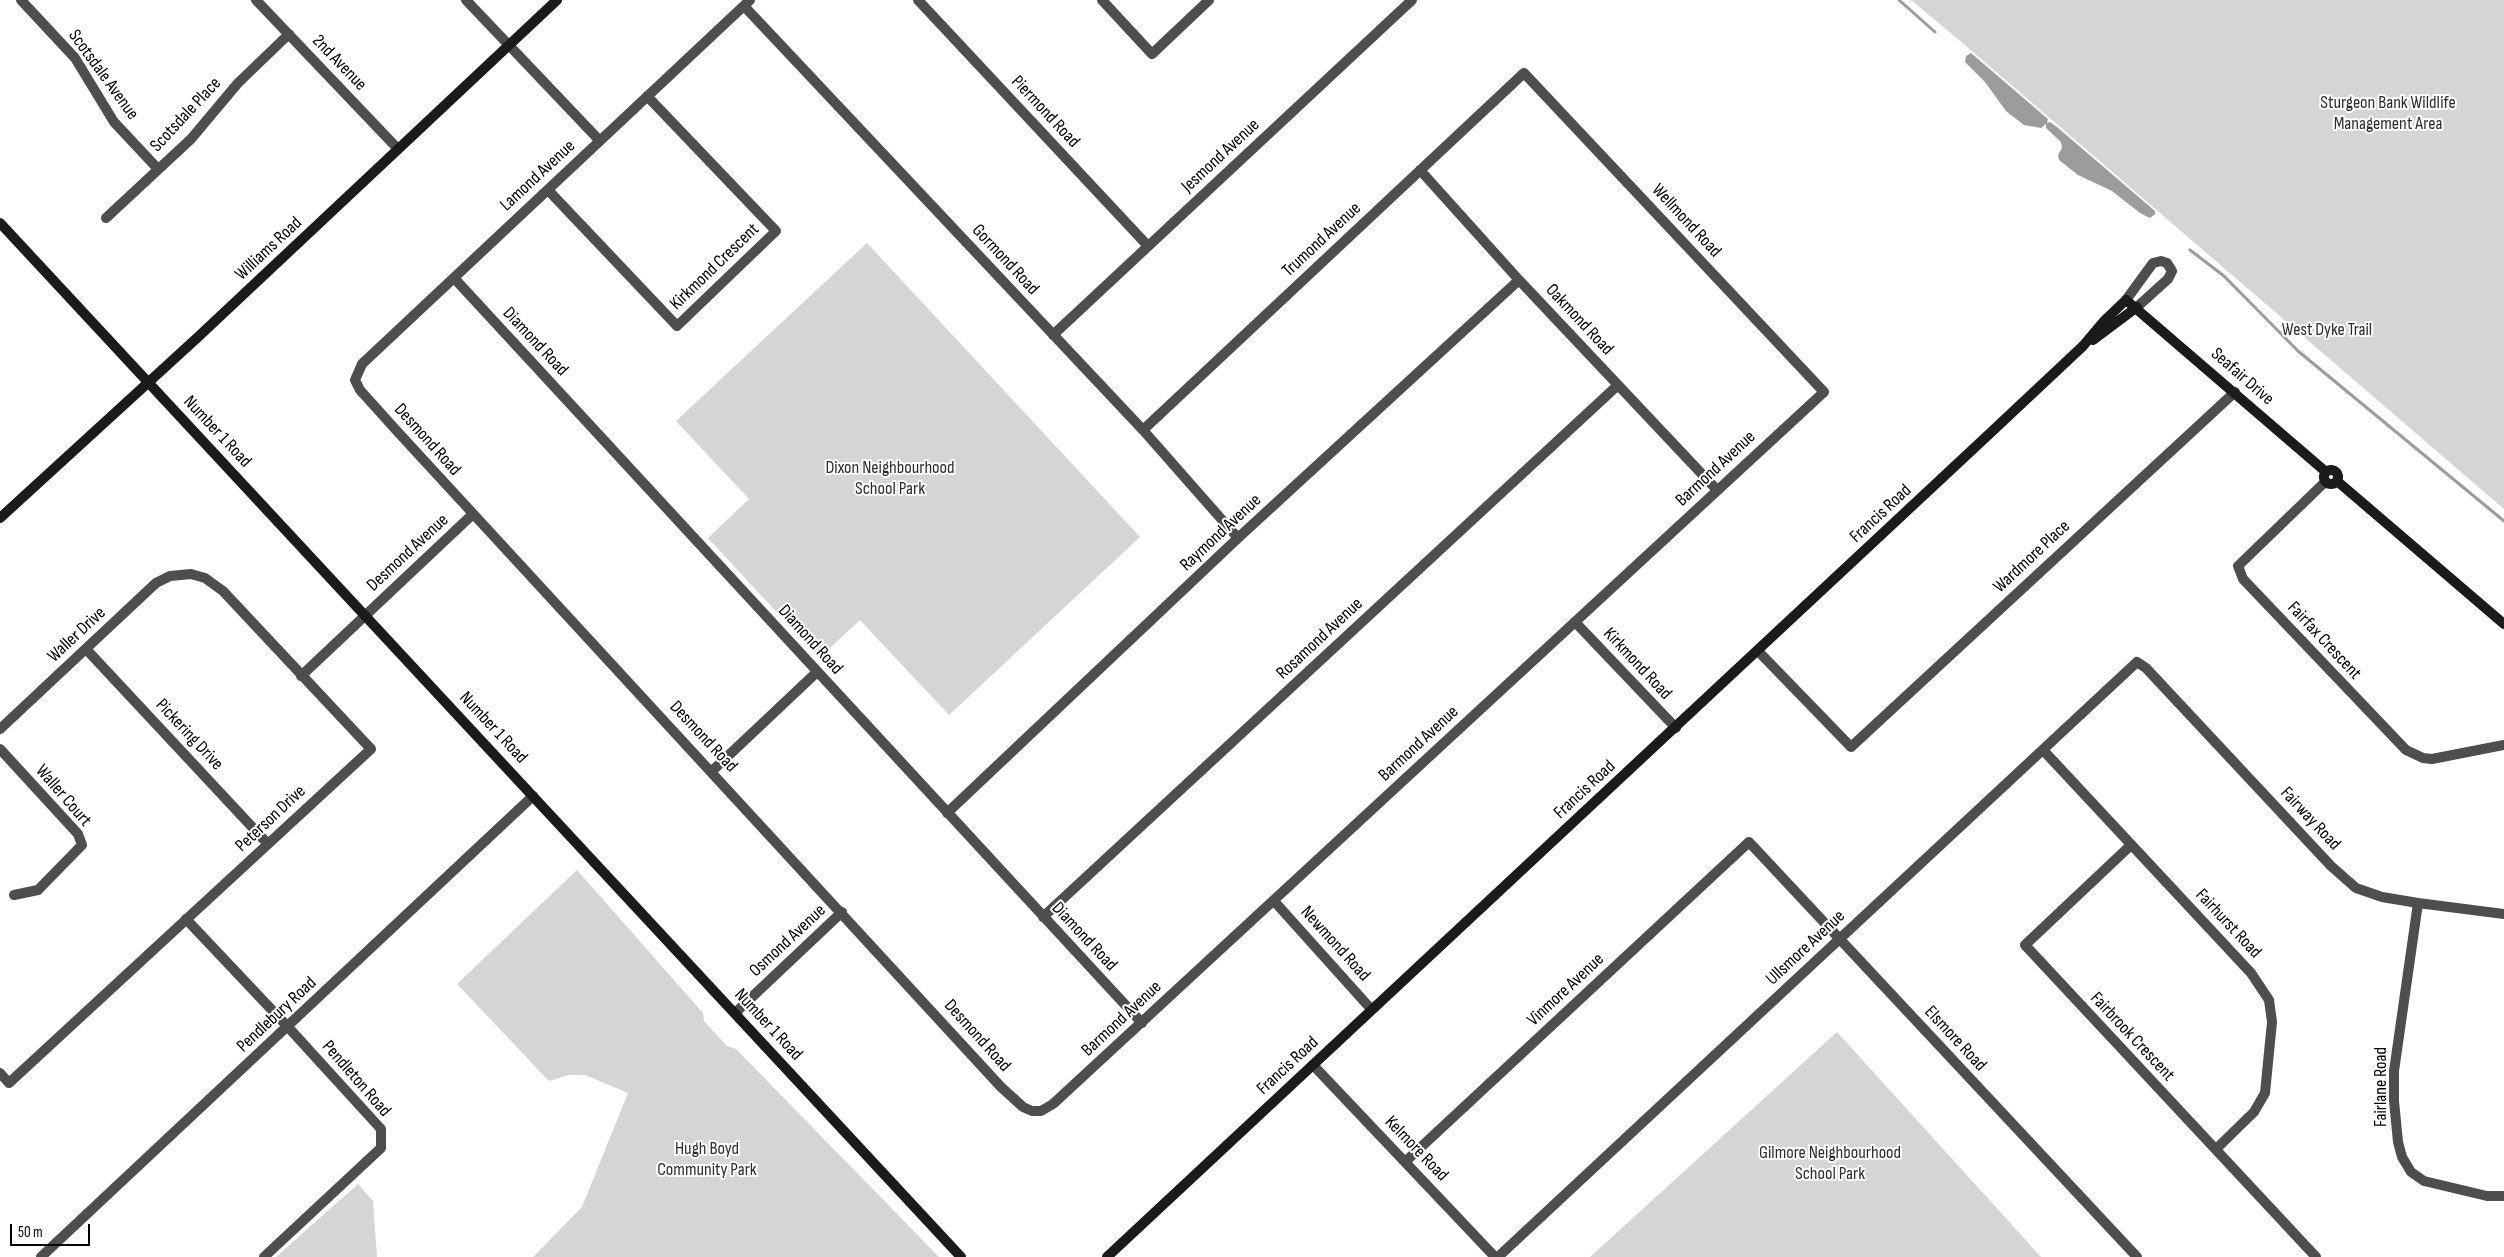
<!DOCTYPE html>
<html>
<head>
<meta charset="utf-8">
<style>
	body { margin:0 }
	#map { position:relative; width:2504px; height:1257px; overflow:hidden; background:#fff; font-family:"Sofia Sans Condensed",sans-serif }
	canvas { display:block }
	.scale { position:absolute; left:10px; top:1224px; width:80px; height:22px; box-sizing:border-box; border:2px solid #000; border-top:0; padding-left:6px; font-size:15px; line-height:18px; white-space:nowrap; color:#000; -webkit-text-stroke:4px #fff; paint-order:stroke }
</style>
</head>
<body>
<div id="map">
<canvas width="2504" height="1257"></canvas>
<div class="scale">50 m</div>
</div>
<script>
const g = document.querySelector('canvas').getContext('2d');
g.lineJoin = 'round';
function paint(path, color) { g.fillStyle = color; g.fill(path, 'evenodd'); }
const poly = rows => new Path2D(rows.map(r => 'M' + r).join(''));
function trace(path, color, width, dash) { g.strokeStyle = color; g.lineWidth = width; g.lineCap = dash ? 'butt' : 'round'; g.setLineDash(dash || []); g.stroke(path); }
function drawText(font, color, halo, rows, align = 'center') {
  g.font = font + ' "Sofia Sans Condensed",sans-serif'; g.lineWidth = 4; g.setLineDash([]); g.textBaseline = 'middle'; g.strokeStyle = halo; g.fillStyle = color; for (const [text, x, y, turn = 0] of rows) {
    g.save(); g.translate(x, y); g.rotate((+turn || 0) * Math.PI / 180); g.textAlign = isNaN(turn) ? turn : align; if (halo) g.strokeText(text, 0, 0); g.fillText(text, 0, 0); g.restore();
  }
}
paint(poly([
	[1911,0,2504,0,2504,509,1959,40],
	[867,243,1140,537,949,715,860,620,819,658,708,538,749,499,676,421],
	[577,870,703,1013,704,1021,727,1046,736,1049,939,1257,533,1257,582,1207,628,1093,585,1075,569,1075,549,1081,457,984],
	[1837,1032,2041,1257,1590,1257],
	[358,1184,373,1201,377,1257,276,1257]
]), '#d5d5d5');
paint(poly([
	[1971,53,2048,119,2047,123,2050,122,2057,127,2155,211,2155,214,2150,218,2140,213,2112,191,2078,175,2059,160,2058,155,2062,148,2061,142,2046,128,2046,124,2041,128,2024,125,2006,111,1985,82,1965,62,1966,56]
]), '#9c9c9c');
trace(poly([
	[1899,0,1935,32],
	[2190,250,2224,276,2298,351,2504,521]
]), '#9c9c9c', 3);
trace(poly([
	[21,0,75,58,114,122,158,169],
	[256,0,398,149],
	[466,0,600,141],
	[750,0,362,364,355,380,360,390,396,430,1001,1087,1023,1107,1032,1111,1041,1111,1053,1104,1824,392,1524,73,1143,430],
	[918,0,1148,246],
	[1102,0,1152,54,1209,0],
	[744,6,1143,430,1238,538],
	[1420,170,1519,280,1717,490],
	[548,190,677,326,776,231,647,96],
	[106,218,191,139,238,83,289,34],
	[454,278,1142,1023],
	[2126,300,2153,263,2161,261,2167,263,2172,271,2168,279,2137,307],
	[1053,335,1412,0],
	[2325,482,2238,566,2243,579,2406,750,2423,758,2432,759,2504,745],
	[1575,622,1676,728],
	[86,649,268,844],
	[1758,651,1851,747,2235,392],
	[301,676,473,514],
	[0,729,156,583,170,576,191,574,205,578,223,591,371,749,9,1083,0,1073],
	[0,749,78,834,82,845,38,890,14,895],
	[2043,750,2251,973,2269,1000,2272,1022,2265,1093,2254,1112,2216,1149],
	[712,771,817,672],
	[947,813,1238,538,1519,280],
	[2131,845,2025,945,2316,1257],
	[1274,901,1371,1009],
	[2418,903,2394,1071,2394,1101,2398,1142,2402,1157,2411,1172,2424,1181,2487,1196,2504,1196],
	[1043,917,1618,385],
	[186,919,288,1027,381,1129,381,1148,264,1257],
	[735,1013,842,912],
	[1313,1065,1495,1257],
	[1406,1161,1749,842,2137,1257],
	[41,1257,533,796],
	[1498,1257,2137,662,2146,668,2331,866,2356,888,2382,897,2418,903,2504,914]
]), '#4e4e4e', 10);
trace(poly([
	[0,223,961,1257],
	[2093,340,2137,307],
	'2324 477a7 7 0 1 1 14 0a7 7 0 1 1-14 0Z',
	[2337,481,2504,624],
	[0,518,198,337,557,0],
	[1107,1257,1986,437,2083,346,2105,320,2126,300,2326,472]
]), '#1b1b1b', 10);
drawText('18px', '#000', '#fff', [
	["2nd Avenue",339,63,46],
	["Scotsdale Avenue",103,75,54],
	["Piermond Road",1045,112,47],
	["Scotsdale Place",186,115,-47],
	["Jesmond Avenue",1221,156,-43],
	["Lamond Avenue",538,176,-43],
	["Wellmond Road",1686,221,47],
	["Trumond Avenue",1322,240,-43],
	["Williams Road",269,249,-43],
	["Gormond Road",1005,260,47],
	["Kirkmond Crescent",715,267,-44],
	["Oakmond Road",1579,320,47],
	["Diamond Road",535,342,47],
	["Seafair Drive",2242,377,41],
	["Number 1 Road",217,432,47],
	["Desmond Road",427,440,48],
	["Barmond Avenue",1716,469,-43],
	["Francis Road",1881,514,-43],
	["Raymond Avenue",1221,533,-43],
	["Desmond Avenue",408,553,-43],
	["Wardmore Place",2032,557,-43],
	["Waller Drive",77,635,-43],
	["Rosamond Avenue",1320,639,-43],
	["Diamond Road",810,640,48],
	["Fairfax Crescent",2324,641,47],
	["Kirkmond Road",1637,664,47],
	["Number 1 Road",493,728,47],
	["Pickering Drive",189,735,47],
	["Desmond Road",703,737,47],
	["Barmond Avenue",1419,744,-43],
	["Francis Road",1585,790,-43],
	["Waller Court",63,796,49],
	["Peterson Drive",271,819,-43],
	["Fairway Road",2310,819,47],
	["Fairhurst Road",2228,924,47],
	["Diamond Road",1084,937,47],
	["Osmond Avenue",788,941,-43],
	["Newmond Road",1335,944,48],
	["Ullsmore Avenue",1806,948,-43],
	["Vinmore Avenue",1566,990,-43],
	["Pendlebury Road",277,1015,-43],
	["Barmond Avenue",1122,1019,-43],
	["Number 1 Road",768,1025,47],
	["Desmond Road",977,1036,48],
	["Fairbrook Crescent",2132,1037,47],
	["Elsmore Road",1955,1039,47],
	["Francis Road",1288,1066,-43],
	["Pendleton Road",356,1079,49],
	["Fairlane Road",2381,1087,-90],
	["Kelmore Road",1416,1149,46]
]);
drawText('18px', '#2c2c2c', '#fff', [
	["Sturgeon Bank Wildlife",2388,103],
	["Management Area",2388,124],
	["West Dyke Trail",2327,330],
	["Dixon Neighbourhood",890,468],
	["School Park",890,489],
	["Hugh Boyd",707,1149],
	["Community Park",707,1170],
	["Gilmore Neighbourhood",1830,1153],
	["School Park",1830,1174]
]);
</script>
</body>
</html>
